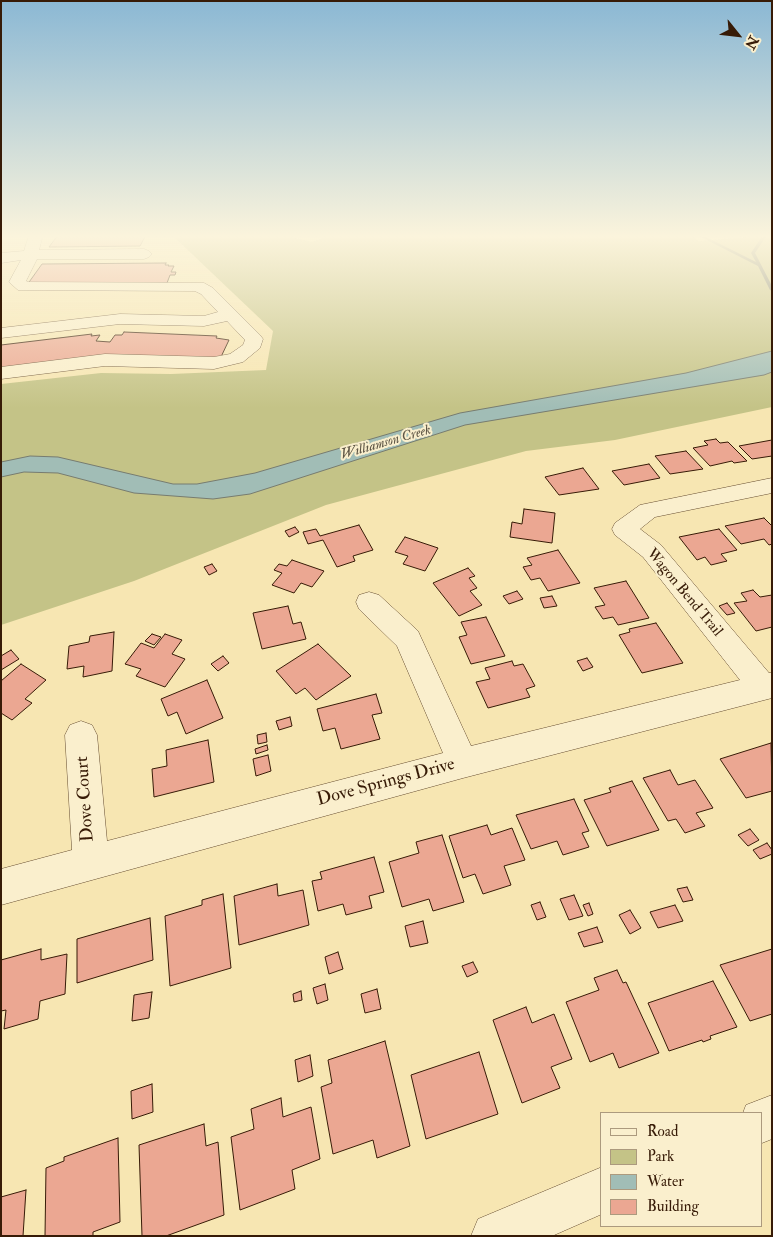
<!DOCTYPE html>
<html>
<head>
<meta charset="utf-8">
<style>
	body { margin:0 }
	#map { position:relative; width:773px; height:1237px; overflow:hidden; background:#f7e6b2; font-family:"IM FELL Double Pica",serif }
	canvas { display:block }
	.frame { position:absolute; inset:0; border:2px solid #371b07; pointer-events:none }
	.legend { position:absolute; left:600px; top:1112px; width:162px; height:115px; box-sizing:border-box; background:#faefcd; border:1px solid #ac9a7e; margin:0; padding:6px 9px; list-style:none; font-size:15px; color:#371b07 }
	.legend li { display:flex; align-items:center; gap:10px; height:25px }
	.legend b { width:25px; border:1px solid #ac9a7e }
	.north { position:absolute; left:713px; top:10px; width:50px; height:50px; -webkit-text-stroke:4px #faefcd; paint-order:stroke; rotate:119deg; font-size:14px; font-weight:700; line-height:20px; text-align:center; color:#371b07 }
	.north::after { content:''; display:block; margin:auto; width:18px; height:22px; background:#371b07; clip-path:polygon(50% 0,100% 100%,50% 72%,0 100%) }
</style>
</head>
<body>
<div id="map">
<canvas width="773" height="1237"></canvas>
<div class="frame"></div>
<ul class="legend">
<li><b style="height:6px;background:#faefcd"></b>Road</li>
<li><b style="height:14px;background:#c4c387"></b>Park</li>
<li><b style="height:14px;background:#a1bdb6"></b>Water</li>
<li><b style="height:14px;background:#eba792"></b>Building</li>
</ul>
<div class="north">N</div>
</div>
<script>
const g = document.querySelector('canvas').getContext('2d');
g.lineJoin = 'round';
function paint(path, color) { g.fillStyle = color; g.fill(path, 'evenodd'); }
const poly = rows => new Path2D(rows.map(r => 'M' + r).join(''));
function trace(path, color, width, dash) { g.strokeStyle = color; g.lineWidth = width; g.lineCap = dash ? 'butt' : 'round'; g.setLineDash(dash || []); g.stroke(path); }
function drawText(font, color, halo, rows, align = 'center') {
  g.font = font + ' "IM FELL Double Pica",serif'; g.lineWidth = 4; g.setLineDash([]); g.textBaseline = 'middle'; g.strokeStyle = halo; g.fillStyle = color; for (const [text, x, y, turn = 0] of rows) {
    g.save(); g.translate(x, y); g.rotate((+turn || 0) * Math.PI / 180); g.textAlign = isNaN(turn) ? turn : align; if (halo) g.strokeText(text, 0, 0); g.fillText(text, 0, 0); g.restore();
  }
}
paint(poly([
	[172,235,282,235,312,242,330,235,691,235,698,241,772,235,772,407,615,440,526,451,326,505,134,581,1,625,1,384,101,373,171,374,266,370,273,331]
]), '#c4c387');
const water = poly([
	[772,351,772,372,764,375,465,425,250,494,213,499,134,493,58,473,24,472,1,477,1,462,30,456,58,457,173,484,197,484,255,473,460,413,686,373,772,351]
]);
paint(water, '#a1bdb6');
trace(water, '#777c70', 1);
paint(poly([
	[697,235,702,235,756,262,751,253,763,235,767,235,755,253,772,286,772,291,770,290,758,266,697,235]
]), '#777c70');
const building = poly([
	[58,235,146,235,140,246,49,247,58,235],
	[166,263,165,265,169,265,168,266,174,266,171,272,176,272,175,275,170,275,167,283,27,285,42,264,166,263],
	[124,332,217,336,216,338,229,340,220,359,99,357,1,370,1,345,92,334,91,336,100,335,96,341,110,342,115,335,122,335,124,332],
	[716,439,720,443,728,442,747,461,734,463,732,461,710,466,693,448,708,445,704,441,716,439],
	[772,440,772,456,752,459,739,446,772,440],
	[686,451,703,469,670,474,655,456,686,451],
	[649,464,660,478,624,485,612,471,649,464],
	[583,468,599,489,559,495,545,477,583,468],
	[524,509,555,513,552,543,510,537,512,522,522,524,524,509],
	[764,518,772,526,772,544,769,545,764,539,741,544,725,526,764,518],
	[359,525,373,550,353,556,355,561,337,567,323,540,308,544,303,532,316,529,320,536,359,525],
	[295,527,299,532,289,537,285,531,295,527],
	[719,529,737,550,721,554,727,561,711,565,705,557,697,560,679,537,719,529],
	[405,537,438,548,425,571,403,564,408,556,395,552,405,537],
	[558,550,580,583,548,591,540,578,531,580,523,567,532,565,527,558,558,550],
	[292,560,324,571,312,587,301,583,294,593,272,585,282,573,274,570,279,564,287,566,292,560],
	[212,564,217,571,209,575,204,567,212,564],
	[468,568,475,576,469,578,477,588,470,591,482,605,459,616,433,583,468,568],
	[626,581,649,618,618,625,613,617,603,619,595,607,605,605,594,588,626,581],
	[753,590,760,597,772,595,772,627,756,631,734,603,747,601,741,593,753,590],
	[517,591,523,599,509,604,503,596,517,591],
	[552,596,557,606,544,608,540,598,552,596],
	[727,603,735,613,727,615,719,606,727,603],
	[288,606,293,624,301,622,306,639,262,649,253,613,288,606],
	[486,617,505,656,471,664,459,637,467,635,461,622,486,617],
	[656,623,683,663,642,673,619,635,630,632,629,629,656,623],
	[114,632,112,671,83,677,84,666,67,669,69,646,89,642,90,636,114,632],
	[152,634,161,637,154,645,145,641,152,634],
	[165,634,182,640,172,654,185,659,165,687,136,676,141,669,125,664,141,643,154,648,165,634],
	[318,644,351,676,316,700,305,688,296,694,276,671,318,644],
	[11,650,19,659,1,670,1,656,11,650],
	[223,656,229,663,218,671,211,664,223,656],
	[587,658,593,667,583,671,577,661,587,658],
	[512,661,514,666,523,664,535,686,526,689,530,697,488,708,476,682,490,679,485,668,512,661],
	[21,664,46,680,25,699,32,703,12,720,1,713,1,681,21,664],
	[207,680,223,718,186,734,177,712,168,716,161,699,207,680],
	[376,694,382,713,372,715,380,739,341,749,335,728,323,731,317,709,376,694],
	[290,717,292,726,279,730,276,721,290,717],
	[266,733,267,742,258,744,257,735,266,733],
	[208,740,214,782,154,797,152,769,167,766,166,750,208,740],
	[771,743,772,791,746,798,720,759,771,743],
	[267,745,268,750,256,754,255,749,267,745],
	[268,755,271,771,256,776,253,759,268,755],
	[670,770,678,785,695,780,713,808,696,813,705,826,685,833,676,819,668,821,643,778,670,770],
	[632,781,659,830,607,846,584,800,611,792,609,788,632,781],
	[574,799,589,831,582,833,589,847,563,855,557,841,531,849,516,815,574,799],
	[487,825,491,835,512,828,525,860,504,866,511,885,483,894,475,874,463,878,449,836,487,825],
	[750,829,759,840,748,846,738,835,750,829],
	[442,835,464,902,433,911,429,899,402,907,389,862,419,853,416,842,442,835],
	[767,843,772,850,772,854,760,859,753,850,767,843],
	[374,857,384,892,369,896,372,908,346,915,343,904,318,911,312,881,322,879,320,872,374,857],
	[277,884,278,896,303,890,309,925,239,945,234,896,277,884],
	[687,887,693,900,683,902,677,889,687,887],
	[223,894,231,968,170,986,165,916,202,905,202,900,223,894],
	[574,895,583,916,569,920,560,899,574,895],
	[540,902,546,917,537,920,531,905,540,902],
	[589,903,593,914,588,916,583,905,589,903],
	[675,905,683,921,658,928,650,912,675,905],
	[630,910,641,928,630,934,619,915,630,910],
	[150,918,153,960,77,983,77,939,150,918],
	[423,921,428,943,410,947,405,926,423,921],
	[597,927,603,942,584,947,578,933,597,927],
	[41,949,41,960,67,954,65,994,40,1001,38,1019,4,1029,6,1010,1,1011,1,960,41,949],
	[772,949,772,1014,750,1021,720,965,772,949],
	[338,952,343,969,329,974,325,957,338,952],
	[473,962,478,972,467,977,462,966,473,962],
	[617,970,623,983,626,982,659,1053,619,1068,613,1053,590,1062,566,1002,599,990,594,978,617,970],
	[713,981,737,1027,710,1036,711,1039,703,1042,702,1040,669,1051,648,1003,713,981],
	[325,984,328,1000,317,1004,313,988,325,984],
	[377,989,381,1009,365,1013,361,994,377,989],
	[301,991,302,1000,294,1002,293,994,301,991],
	[152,992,149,1018,132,1021,134,995,152,992],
	[526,1007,532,1023,554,1014,572,1059,551,1067,560,1088,522,1103,493,1020,526,1007],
	[385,1041,410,1146,377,1158,373,1140,333,1154,321,1087,332,1083,328,1060,385,1041],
	[479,1052,498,1114,426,1139,411,1075,479,1052],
	[310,1055,313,1076,298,1082,295,1060,310,1055],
	[152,1084,153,1112,132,1119,131,1091,152,1084],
	[281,1098,283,1117,311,1107,320,1159,292,1170,295,1189,240,1210,231,1137,254,1129,251,1109,281,1098],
	[204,1124,206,1146,218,1142,224,1215,166,1236,142,1236,139,1145,204,1124],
	[118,1138,120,1222,93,1232,93,1236,45,1236,46,1168,64,1161,64,1157,118,1138],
	[26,1190,23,1236,1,1236,1,1197,26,1190]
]);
paint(building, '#eba792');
trace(building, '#371b07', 1);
const minor = poly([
	[29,235,43,235,39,250,144,249,149,251,152,254,149,257,144,259,37,259,26,281,28,282,204,283,213,288,260,335,263,339,260,348,243,362,214,369,105,366,1,379,1,367,105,354,214,357,230,354,243,345,245,340,227,321,204,326,120,324,1,338,1,328,120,314,204,316,218,312,201,294,195,291,18,290,9,282,21,260,1,263,1,253,24,251,29,235],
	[772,478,772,493,655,517,640,529,661,545,769,673,772,673,772,698,463,778,1,905,1,869,72,850,65,735,70,725,81,721,92,725,97,735,107,841,443,753,397,646,359,609,356,602,359,595,369,592,379,595,418,631,471,746,740,680,643,557,615,535,612,529,615,523,640,505,772,478],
	[772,1095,772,1139,762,1143,762,1113,743,1113,746,1105,772,1095],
	[602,1167,602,1214,552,1236,471,1236,478,1219,602,1167]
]);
trace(minor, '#674e32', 1);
paint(minor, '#faefcd');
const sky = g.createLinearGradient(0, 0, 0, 408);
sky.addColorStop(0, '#8bb8d4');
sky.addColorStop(0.58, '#fbf4dc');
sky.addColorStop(1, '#fbf4dc00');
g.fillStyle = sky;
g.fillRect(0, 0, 773, 408);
drawText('italic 14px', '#5c5444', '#faefcd', [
	["Williamson Creek",386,443,-16]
]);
drawText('15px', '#371b07', '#faefcd', [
	["Wagon Bend Trail",684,593,50]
]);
drawText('18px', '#371b07', '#faefcd', [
	["Dove Springs Drive",386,783,-15],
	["Dove Court",86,799,-94]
]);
</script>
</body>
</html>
